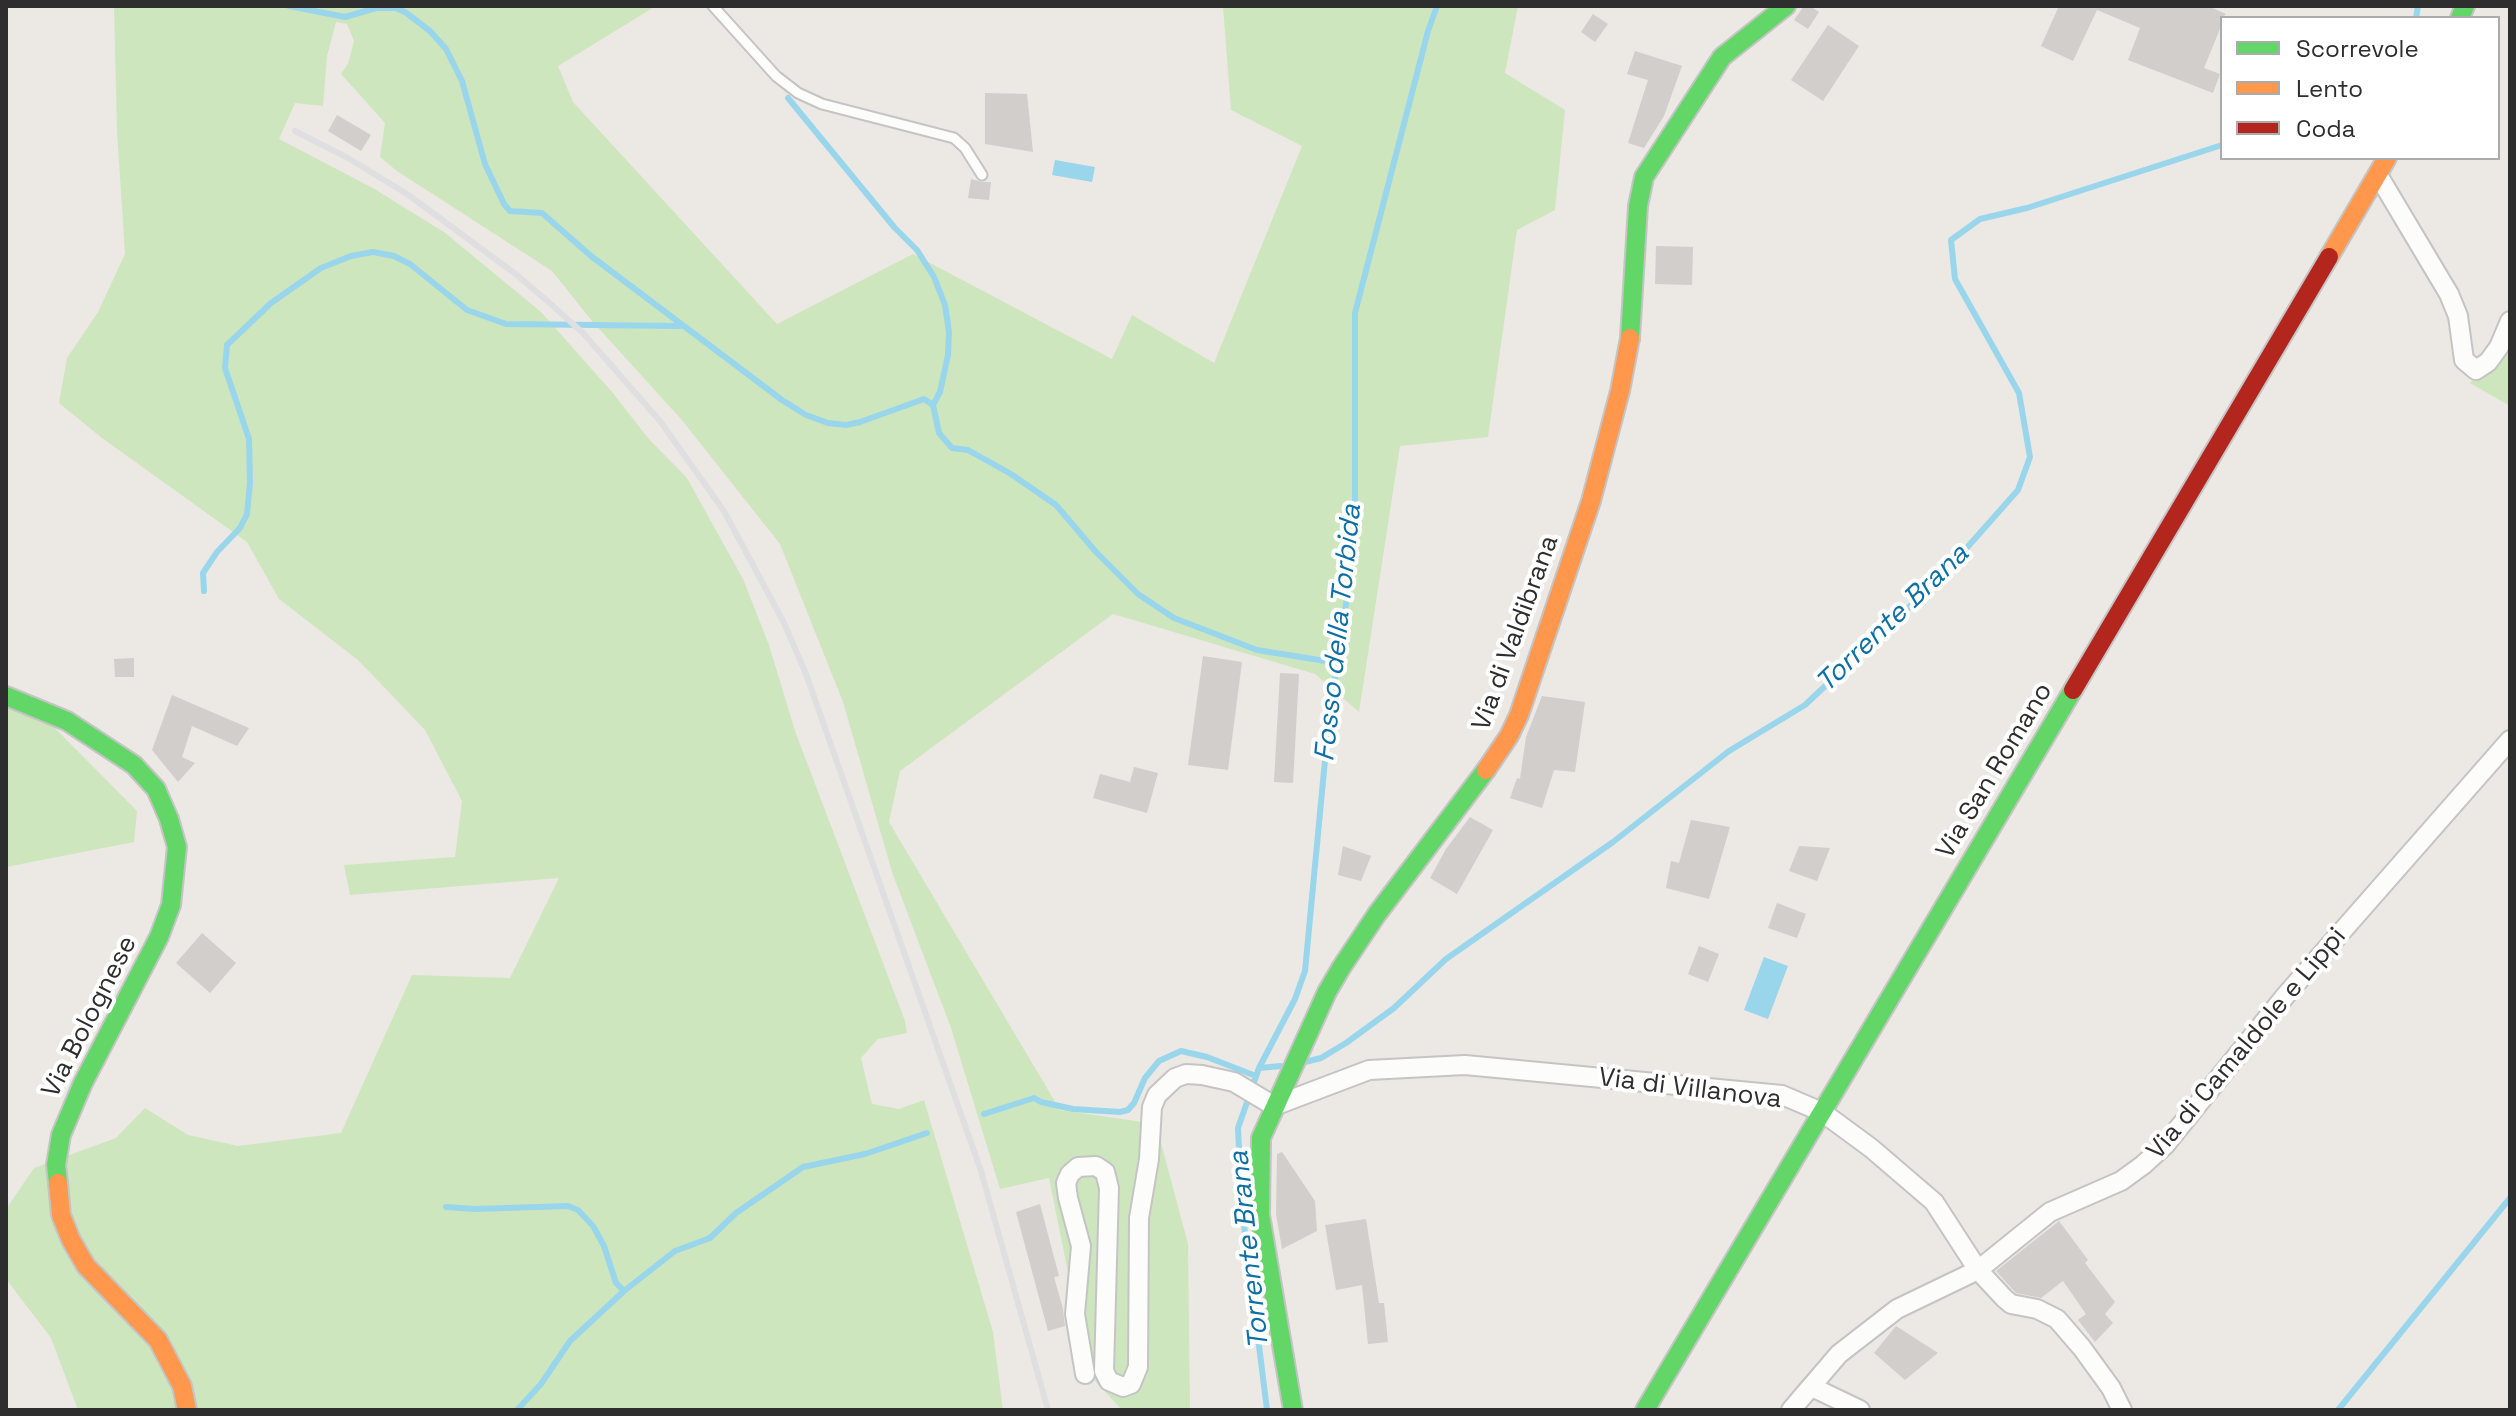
<!DOCTYPE html>
<html>
<head>
<meta charset="utf-8">
<style>
	body { margin:0 }
	#map { position:relative; width:2516px; height:1416px; overflow:hidden; background:#ece8e4; font-family:"Space Grotesk",sans-serif }
	canvas { display:block }
	.frame { position:absolute; inset:0; border:8px solid #2e2e2e; pointer-events:none }
	.legend { position:absolute; left:2220px; top:16px; width:280px; height:144px; box-sizing:border-box; background:#fff; border:2px solid #ababab; margin:0; padding:10px 14px; list-style:none; font-size:24px; color:#2e2e2e }
	.legend li { display:flex; align-items:center; gap:16px; height:40px }
	.legend b { width:40px; border:2px solid #ababab }
</style>
</head>
<body>
<div id="map">
<canvas width="2516" height="1416"></canvas>
<div class="frame"></div>
<ul class="legend">
<li><b style="height:10px;background:#63d668"></b>Scorrevole</li>
<li><b style="height:10px;background:#ff974d"></b>Lento</li>
<li><b style="height:10px;background:#b3261e"></b>Coda</li>
</ul>
</div>
<script>
const g = document.querySelector('canvas').getContext('2d');
g.lineJoin = 'round';
function paint(path, color) { g.fillStyle = color; g.fill(path, 'evenodd'); }
const poly = rows => new Path2D(rows.map(r => 'M' + r).join(''));
function trace(path, color, width, dash) { g.strokeStyle = color; g.lineWidth = width; g.lineCap = dash ? 'butt' : 'round'; g.setLineDash(dash || []); g.stroke(path); }
function drawText(font, color, halo, rows, align = 'center') {
  g.font = font + ' "Space Grotesk",sans-serif'; g.lineWidth = 8; g.setLineDash([]); g.textBaseline = 'middle'; g.strokeStyle = halo; g.fillStyle = color; for (const [text, x, y, turn = 0] of rows) {
    g.save(); g.translate(x, y); g.rotate((+turn || 0) * Math.PI / 180); g.textAlign = isNaN(turn) ? turn : align; if (halo) g.strokeText(text, 0, 0); g.fillText(text, 0, 0); g.restore();
  }
}
paint(poly([
	[114,6,656,6,558,66,573,102,777,324,913,254,1112,359,1132,315,1214,363,1302,146,1231,110,1223,6,1518,6,1505,73,1565,110,1555,210,1517,230,1488,437,1400,446,1359,712,1315,674,1113,614,900,771,889,822,1060,1110,1156,1124,1188,1244,1190,1410,1122,1410,1095,1381,1073,1297,1049,1178,1000,1189,951,1028,892,872,843,702,780,544,681,419,592,321,552,271,397,171,380,157,385,123,341,74,348,64,354,41,347,24,336,22,327,56,323,106,295,103,279,139,371,187,444,232,541,312,613,393,648,438,687,478,743,579,769,645,795,731,905,1021,907,1033,878,1039,861,1058,872,1104,899,1109,924,1100,993,1332,1003,1410,78,1410,51,1338,6,1279,6,1209,34,1168,116,1138,145,1108,188,1135,238,1146,341,1133,412,975,510,978,559,878,350,895,344,865,455,857,462,801,425,730,358,660,279,599,247,542,102,438,59,403,67,358,98,312,125,254,117,130],
	[2510,348,2510,406,2470,383],
	[6,703,43,716,137,811,134,842,6,867]
]), '#cee6be');
paint(poly([
	[1055,160,1095,167,1092,182,1052,175],
	[1764,957,1788,966,1768,1019,1744,1010]
]), '#99d6ec');
trace(poly([
	[289,6,345,17,376,8,395,8,405,12,430,31,446,49,462,81,485,164,504,204,510,211,542,213,591,256,782,400,806,415,828,423,846,425,860,422,924,399,933,405,939,433,952,448,968,450,1011,474,1056,505,1096,552,1138,594,1174,618,1257,650,1338,663],
	[2416,18,2418,6],
	[788,98,894,227,917,250,934,277,945,305,949,332,948,355,940,392,933,405],
	[204,591,203,573,217,552,240,528,247,514,250,483,249,439,225,368,227,345,271,303,321,268,351,256,373,252,394,256,410,264,467,310,506,324,680,326],
	[1305,1062,1321,1058,1346,1043,1394,1008,1446,959,1613,842,1729,751,1805,705,1941,577,2018,490,2030,457,2019,393,1955,279,1951,240,1980,219,2027,208,2222,145],
	[1259,1068,1281,1066],
	[984,1114,1034,1098,1041,1102,1073,1109,1120,1112,1128,1110,1134,1103,1145,1078,1159,1061,1181,1051,1207,1057,1256,1076],
	[446,1207,475,1209,568,1206,578,1210,593,1226,604,1246,616,1283,624,1291],
	[517,1410,541,1384,570,1341,624,1291,675,1251,710,1238,736,1213,803,1167,865,1154,927,1133],
	[1267,1410,1242,1209,1238,1128,1259,1068,1295,999,1305,971,1329,718,1355,544,1355,313,1428,31,1437,6],
	[2338,1410,2510,1198]
]), '#99d6ec', 6);
paint(poly([
	[1804,6,1810,6,1819,12,1808,29,1794,20],
	[2059,6,2208,6,2226,14,2222,18,2222,24,2204,68,2220,74,2213,93,2128,60,2140,28,2097,10,2073,61,2041,46],
	[1593,14,1608,24,1595,42,1581,32],
	[1828,25,1859,46,1823,101,1791,80],
	[1635,51,1682,66,1664,116,1644,148,1628,143,1648,80,1627,74],
	[985,93,1027,94,1033,152,985,144],
	[337,115,371,135,361,151,328,131],
	[971,179,982,182,991,182,989,200,968,198],
	[1656,246,1693,247,1692,285,1655,284],
	[1203,656,1242,662,1228,770,1188,765],
	[134,658,134,677,115,677,114,659],
	[1280,673,1299,674,1293,783,1274,782],
	[172,695,249,728,237,746,192,726,182,757,195,763,178,782,152,750],
	[1542,696,1585,702,1575,772,1554,770,1542,808,1510,798,1517,778,1520,779,1526,737],
	[1134,767,1158,773,1147,813,1093,798,1100,774,1130,782],
	[1470,817,1493,830,1457,894,1430,878,1446,849],
	[1691,820,1730,827,1709,899,1666,888,1671,861,1679,863],
	[1343,846,1371,856,1361,881,1338,875],
	[1799,846,1830,848,1817,881,1789,871],
	[1777,903,1806,914,1797,938,1768,928],
	[202,933,236,963,210,993,176,963],
	[1699,946,1719,954,1708,982,1688,974],
	[1282,1152,1315,1201,1317,1231,1282,1249,1276,1214,1277,1154],
	[1040,1204,1059,1276,1054,1277,1063,1309,1065,1326,1048,1331,1016,1212],
	[1366,1219,1379,1303,1384,1303,1388,1342,1368,1344,1362,1285,1336,1290,1325,1225],
	[2059,1221,2088,1260,2085,1263,2115,1302,2105,1314,2113,1323,2095,1342,2078,1320,2086,1314,2063,1281,2041,1298,2016,1293,1996,1271],
	[1896,1326,1938,1353,1905,1380,1874,1353]
]), '#d1cecb');
const lane = poly([
	[713,6,776,76,798,93,822,104,954,138,965,148,982,175]
]);
const street = poly([
	[2378,175,2449,294,2458,316,2464,360,2476,370,2488,362,2499,347,2510,321],
	[1085,1374,1075,1314,1081,1246,1068,1198,1066,1183,1070,1174,1078,1167,1096,1166,1105,1172,1109,1188,1104,1371,1109,1381,1123,1387,1131,1384,1138,1367,1139,1218,1149,1159,1152,1107,1157,1095,1175,1078,1186,1074,1202,1075,1234,1082,1274,1106,1369,1070,1465,1065,1782,1095,1822,1112,1871,1148,1934,1202,1978,1270,2004,1298,2011,1304,2037,1309,2057,1319,2082,1348,2111,1388,2122,1410],
	[1812,1387,1860,1410],
	[1791,1410,1839,1354,1897,1309,1978,1270,2050,1212,2121,1181,2143,1165,2165,1145,2286,995,2510,740]
]);
const fast = poly([
	[2460,18,2465,6],
	[1630,338,1638,206,1644,177,1722,57,1786,6],
	[6,696,67,721,134,765,156,789,169,819,177,847,171,905,159,937,83,1083,61,1135,56,1165,58,1183],
	[1293,1410,1260,1215,1261,1138,1327,992,1341,968,1377,914,1486,770],
	[1645,1410,2073,690]
]);
const slow = poly([
	[2329,257,2387,158],
	[1486,770,1509,736,1519,715,1591,501,1620,391,1630,338],
	[58,1183,61,1215,71,1240,86,1266,158,1340,182,1386,187,1410]
]);
const jam = poly([
	[2073,690,2329,257]
]);
trace(lane, '#c5c4c5', 13);
trace(street, '#c5c4c5', 22);
trace(fast, '#c5c4c5', 22);
trace(slow, '#c5c4c5', 22);
trace(jam, '#c5c4c5', 22);
trace(lane, '#fcfcfb', 9);
trace(street, '#fcfcfb', 18);
trace(fast, '#63d668', 18);
trace(slow, '#ff974d', 18);
trace(jam, '#b3261e', 18);
trace(poly([
	[295,131,348,158,407,194,517,275,553,306,583,333,660,421,724,511,784,623,806,674,981,1171,1048,1410]
]), '#dfdfe1', 6);
drawText('26px', '#2e2e2e', '#fff', [
	["Via di Valdibrana",1516,633,-70],
	["Via San Romano",1995,771,-59],
	["Via Bolognese",90,1017,-63],
	["Via di Camaldole e Lippi",2247,1044,-50],
	["Via di Villanova",1690,1089,7]
]);
drawText('italic 28px', '#0d6fa3', '#fff', [
	["Torrente Brana",1893,619,-44],
	["Fosso della Torbida",1339,633,-84],
	["Torrente Brana",1250,1250,-96]
]);
</script>
</body>
</html>
